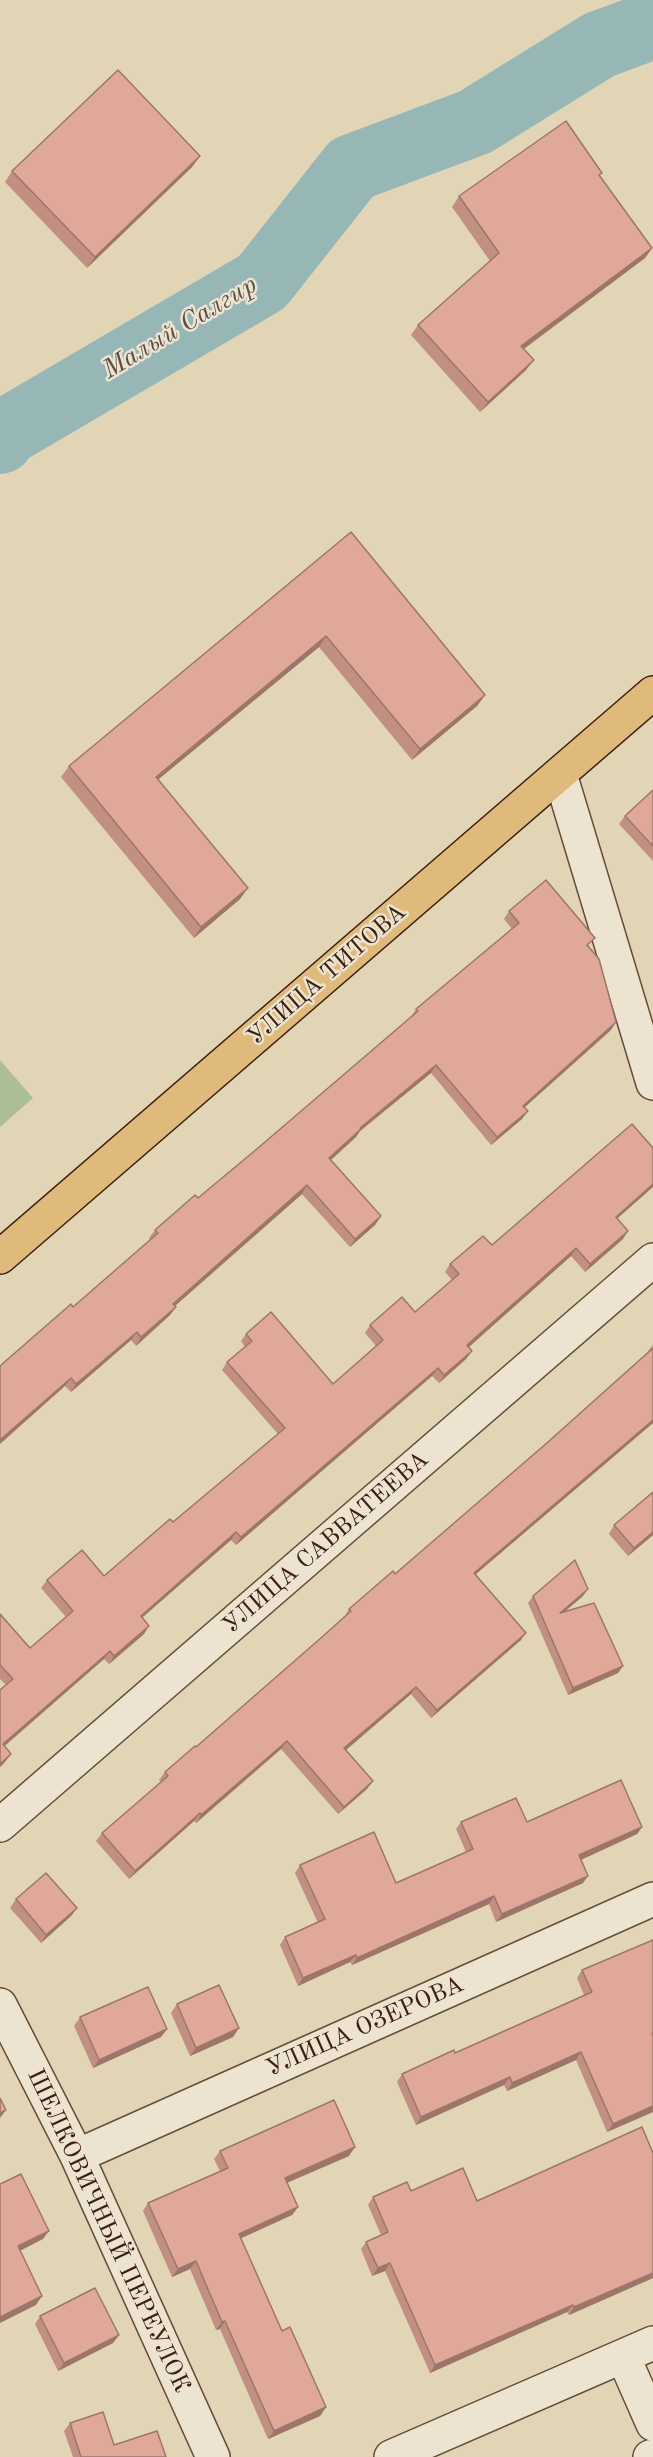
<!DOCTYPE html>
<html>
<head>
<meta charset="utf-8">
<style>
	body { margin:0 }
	canvas { display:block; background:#e1d5b6 }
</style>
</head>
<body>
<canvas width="653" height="2457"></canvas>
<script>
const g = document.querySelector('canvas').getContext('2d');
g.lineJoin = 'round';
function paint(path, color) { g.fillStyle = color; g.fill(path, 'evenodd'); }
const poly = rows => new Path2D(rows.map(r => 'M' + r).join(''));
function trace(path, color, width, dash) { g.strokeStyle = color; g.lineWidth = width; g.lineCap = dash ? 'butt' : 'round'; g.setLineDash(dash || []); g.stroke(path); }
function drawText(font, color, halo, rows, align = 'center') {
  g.font = font + ' "Old Standard TT",serif'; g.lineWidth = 5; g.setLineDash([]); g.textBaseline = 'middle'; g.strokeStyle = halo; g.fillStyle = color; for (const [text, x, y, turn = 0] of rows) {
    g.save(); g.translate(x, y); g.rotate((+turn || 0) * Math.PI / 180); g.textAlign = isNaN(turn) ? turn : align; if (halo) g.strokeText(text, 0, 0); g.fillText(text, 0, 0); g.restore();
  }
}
paint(poly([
	[0,1060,33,1098,0,1127]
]), '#acbe93');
trace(poly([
	[0,440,1,435,262,282,352,168,475,122,599,45,653,25]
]), '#97b7b7', 68);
const minor = poly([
	[560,774,653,1083],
	[0,1825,653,1260],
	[0,2005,77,2156,213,2457],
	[77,2156,653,1899],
	[623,2356,653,2424],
	[391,2457,653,2343],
	[650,2457,653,2456]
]);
const major = poly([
	[0,1257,653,693]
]);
trace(minor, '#664c3a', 36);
trace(major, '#3d1e11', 36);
trace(minor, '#ece4d0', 33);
trace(major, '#e0ba7b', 33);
paint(poly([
	[200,156,192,167,87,268,5,182,12,171],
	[600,176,652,248,645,258,524,349,526,370,480,412,411,335,418,325,490,261,452,207,459,196],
	[351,532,485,695,477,706,412,760,319,647,158,779,240,899,194,938,61,777,69,766],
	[653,790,653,861,619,824,625,816],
	[509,911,590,946,588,947,611,1030,524,1108,522,1119,491,1145,431,1073,360,1131,356,1137,331,1160,381,1216,375,1225,350,1247,302,1194,175,1306,176,1307,170,1315,136,1346,131,1340,71,1392,65,1386,73,1307,150,1240,149,1238,155,1230,198,1198,258,1148,411,1017,416,1009,512,929,504,919],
	[617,1219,623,1239,585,1272,571,1256,469,1347,472,1351,466,1359,439,1383,432,1376,236,1545,231,1540,142,1617,144,1634,109,1664,104,1659,4,1746,5,1762,0,1767,0,1690,6,1685,0,1679,0,1614,30,1648,66,1617,41,1588,47,1580,104,1576,173,1522,278,1434,222,1370,227,1362,245,1347,241,1341,246,1334,333,1384,376,1346,365,1333,370,1325,415,1312,452,1280,445,1272,450,1264,492,1245],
	[653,1345,653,1423,476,1574,521,1640,431,1718,411,1694,346,1750,367,1789,338,1814,281,1749,196,1823,194,1821,129,1879,96,1841,102,1833,161,1782,159,1780,165,1772,196,1747,322,1637,344,1618,349,1609,395,1574,548,1442,649,1352,648,1351],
	[614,1525,653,1535,628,1556,609,1534],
	[533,1596,583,1596,565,1611,623,1666,618,1673,568,1695,528,1603],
	[461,1822,527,1822,642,1827,637,1834,581,1860,583,1883,496,1922,489,1904,352,1965,350,1962,298,1986,280,1945,285,1937,318,1923,295,1873,300,1865,396,1883,466,1852,456,1829],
	[16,1899,77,1908,71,1916,41,1943,10,1908],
	[582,1970,653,2112,607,2132,576,2060,507,2091,504,2085,416,2125,397,2082,402,2074,455,2053,584,1995,577,1978],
	[177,2004,239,2028,233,2037,190,2056,171,2013],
	[80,2017,167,2029,161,2037,93,2068,74,2026],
	[220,2151,349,2156,287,2183,298,2207,292,2215,241,2238,282,2331,326,2407,320,2416,268,2439,220,2329,216,2330,190,2269,172,2277,143,2211,148,2203,220,2171,214,2159],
	[653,2153,653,2278,569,2315,567,2312,430,2373,385,2271,372,2276,361,2249,366,2242,381,2235,368,2205,373,2197,411,2191,477,2201],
	[40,2316,119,2335,113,2343,58,2371,35,2324],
	[70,2423,114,2445,166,2457,73,2457,64,2431]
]), '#c19083');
paint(poly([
	[200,156,192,167,87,268,95,257],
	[652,248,645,258,514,356,521,346],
	[534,360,526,370,480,412,488,402],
	[326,636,319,647,148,788,156,777],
	[485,695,477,706,412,760,420,749],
	[248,888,240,899,194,938,201,927],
	[616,1022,611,1030,517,1114,523,1106],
	[436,1065,431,1073,360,1131,356,1137,324,1166,329,1158,360,1128],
	[528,1111,522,1119,491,1145,497,1137],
	[653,1184,653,1187,610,1225,616,1217],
	[307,1185,302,1194,168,1312,173,1304],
	[381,1216,375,1225,350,1247,355,1239],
	[628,1231,623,1239,585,1272,590,1264],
	[576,1248,571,1256,462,1353,467,1345],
	[176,1307,170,1315,136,1346,141,1337],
	[137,1332,131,1340,71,1392,76,1384],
	[472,1351,466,1359,439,1383,444,1375],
	[438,1368,432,1376,236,1545,241,1537],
	[71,1378,65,1386,0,1444,0,1440],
	[653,1420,653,1423,469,1580,474,1573],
	[236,1532,231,1540,135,1624,141,1616],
	[653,1532,653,1535,628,1556,634,1548],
	[588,1589,583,1596,555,1620,560,1613],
	[149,1626,144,1634,109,1664,114,1656],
	[526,1633,521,1640,431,1718,437,1710],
	[110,1651,104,1659,0,1750,3,1744],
	[623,1666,618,1673,568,1695,573,1688],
	[416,1687,411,1694,339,1756,344,1748],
	[287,1741,281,1749,196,1823,201,1815],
	[11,1754,5,1762,0,1767,0,1764],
	[373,1781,367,1789,338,1814,344,1807],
	[200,1813,194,1821,129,1879,135,1871],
	[642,1827,637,1834,574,1863,579,1855],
	[588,1876,583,1883,496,1922,502,1914],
	[494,1896,489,1904,352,1965,357,1958],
	[77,1908,71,1916,41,1943,46,1935],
	[356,1955,350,1962,298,1986,303,1978],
	[239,2028,233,2037,190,2056,196,2048],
	[167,2029,161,2037,93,2068,99,2060],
	[581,2052,576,2060,507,2091,512,2083],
	[510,2077,504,2085,416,2125,421,2117],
	[653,2106,653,2112,607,2132,613,2124],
	[6,2110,0,2118,0,2113],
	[355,2147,349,2156,279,2186,285,2178],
	[298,2207,292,2215,233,2242,239,2234],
	[49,2231,43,2239,12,2255,18,2246],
	[196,2261,190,2269,172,2277,178,2269],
	[390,2263,385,2271,372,2276,378,2268],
	[653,2273,653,2278,569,2315,574,2307],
	[42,2296,36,2305,0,2323,0,2317],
	[573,2305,567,2312,430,2373,435,2365],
	[225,2321,220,2329,216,2330,222,2322],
	[119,2335,113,2343,58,2371,64,2363],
	[326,2407,320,2416,268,2439,274,2431]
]), '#9d766a');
const building = poly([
	[118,70,200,156,95,257,12,171,118,70],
	[566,121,602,173,599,175,652,248,521,346,534,360,488,402,418,325,499,253,459,196,566,121],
	[351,532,485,695,420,749,326,636,156,777,248,888,201,927,69,766,351,532],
	[653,790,653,846,625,816,653,790],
	[546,880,595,938,587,945,599,959,616,1022,523,1106,528,1111,497,1137,436,1065,360,1128,361,1129,329,1158,381,1216,355,1239,307,1185,173,1304,176,1307,141,1337,137,1332,76,1384,71,1378,0,1440,0,1366,71,1304,73,1307,158,1233,155,1230,195,1195,198,1198,258,1148,418,1011,416,1009,519,923,509,911,546,880],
	[632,1124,653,1148,653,1184,616,1217,628,1231,590,1264,576,1248,467,1345,472,1351,444,1375,438,1368,241,1537,236,1532,141,1616,149,1626,114,1656,110,1651,3,1744,11,1754,0,1764,0,1690,13,1679,0,1665,0,1614,30,1648,73,1611,47,1580,82,1550,104,1576,170,1519,173,1522,285,1428,227,1362,252,1341,246,1334,271,1312,333,1384,383,1340,370,1325,402,1297,415,1312,459,1274,450,1264,483,1236,492,1245,632,1124],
	[653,1348,653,1420,474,1573,526,1633,437,1710,416,1687,344,1748,373,1781,344,1807,287,1741,201,1815,200,1813,135,1871,102,1833,168,1776,165,1772,195,1746,196,1747,322,1637,351,1611,349,1609,393,1571,395,1574,548,1442,653,1348],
	[653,1492,653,1532,634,1548,614,1525,653,1492],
	[575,1560,588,1589,560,1613,594,1603,623,1666,573,1688,533,1596,575,1560],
	[621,1780,642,1827,579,1855,588,1876,502,1914,494,1896,357,1958,356,1955,303,1978,285,1937,325,1919,300,1865,374,1832,396,1883,473,1849,461,1822,516,1798,527,1822,621,1780],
	[46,1873,77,1908,46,1935,16,1899,46,1873],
	[653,1940,653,2033,652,2033,653,2036,653,2106,613,2124,581,2052,512,2083,510,2077,421,2117,402,2074,454,2050,455,2053,592,1992,582,1970,653,1940],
	[219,1985,239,2028,196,2048,177,2004,219,1985],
	[148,1987,167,2029,99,2060,80,2017,148,1987],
	[0,2098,6,2110,0,2113,0,2098],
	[334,2100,355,2147,285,2178,298,2207,239,2234,282,2331,290,2327,326,2407,274,2431,225,2321,222,2322,196,2261,178,2269,148,2203,228,2168,220,2151,334,2100],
	[642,2127,653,2153,653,2273,574,2307,573,2305,435,2365,390,2263,378,2268,366,2242,388,2232,373,2197,407,2182,411,2191,463,2168,477,2201,642,2127],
	[21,2174,49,2231,18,2246,42,2296,0,2317,0,2184,21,2174],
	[95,2288,119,2335,64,2363,40,2316,95,2288],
	[103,2412,114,2445,157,2431,166,2457,81,2457,70,2423,103,2412]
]);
paint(building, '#e0a898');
trace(building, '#9d766a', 1.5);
drawText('24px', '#3d1e11', '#ece4d0', [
	["УЛИЦА ТИТОВА",327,975,-41],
	["УЛИЦА САВВАТЕЕВА",326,1543,-41],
	["УЛИЦА ОЗЕРОВА",365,2027,-24],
	["ШЕЛКОВИЧНЫЙ ПЕРЕУЛОК",108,2231,65]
]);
drawText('italic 26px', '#584c43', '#ece4d0', [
	["Малый Салгир",180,328,-31]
]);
</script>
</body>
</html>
